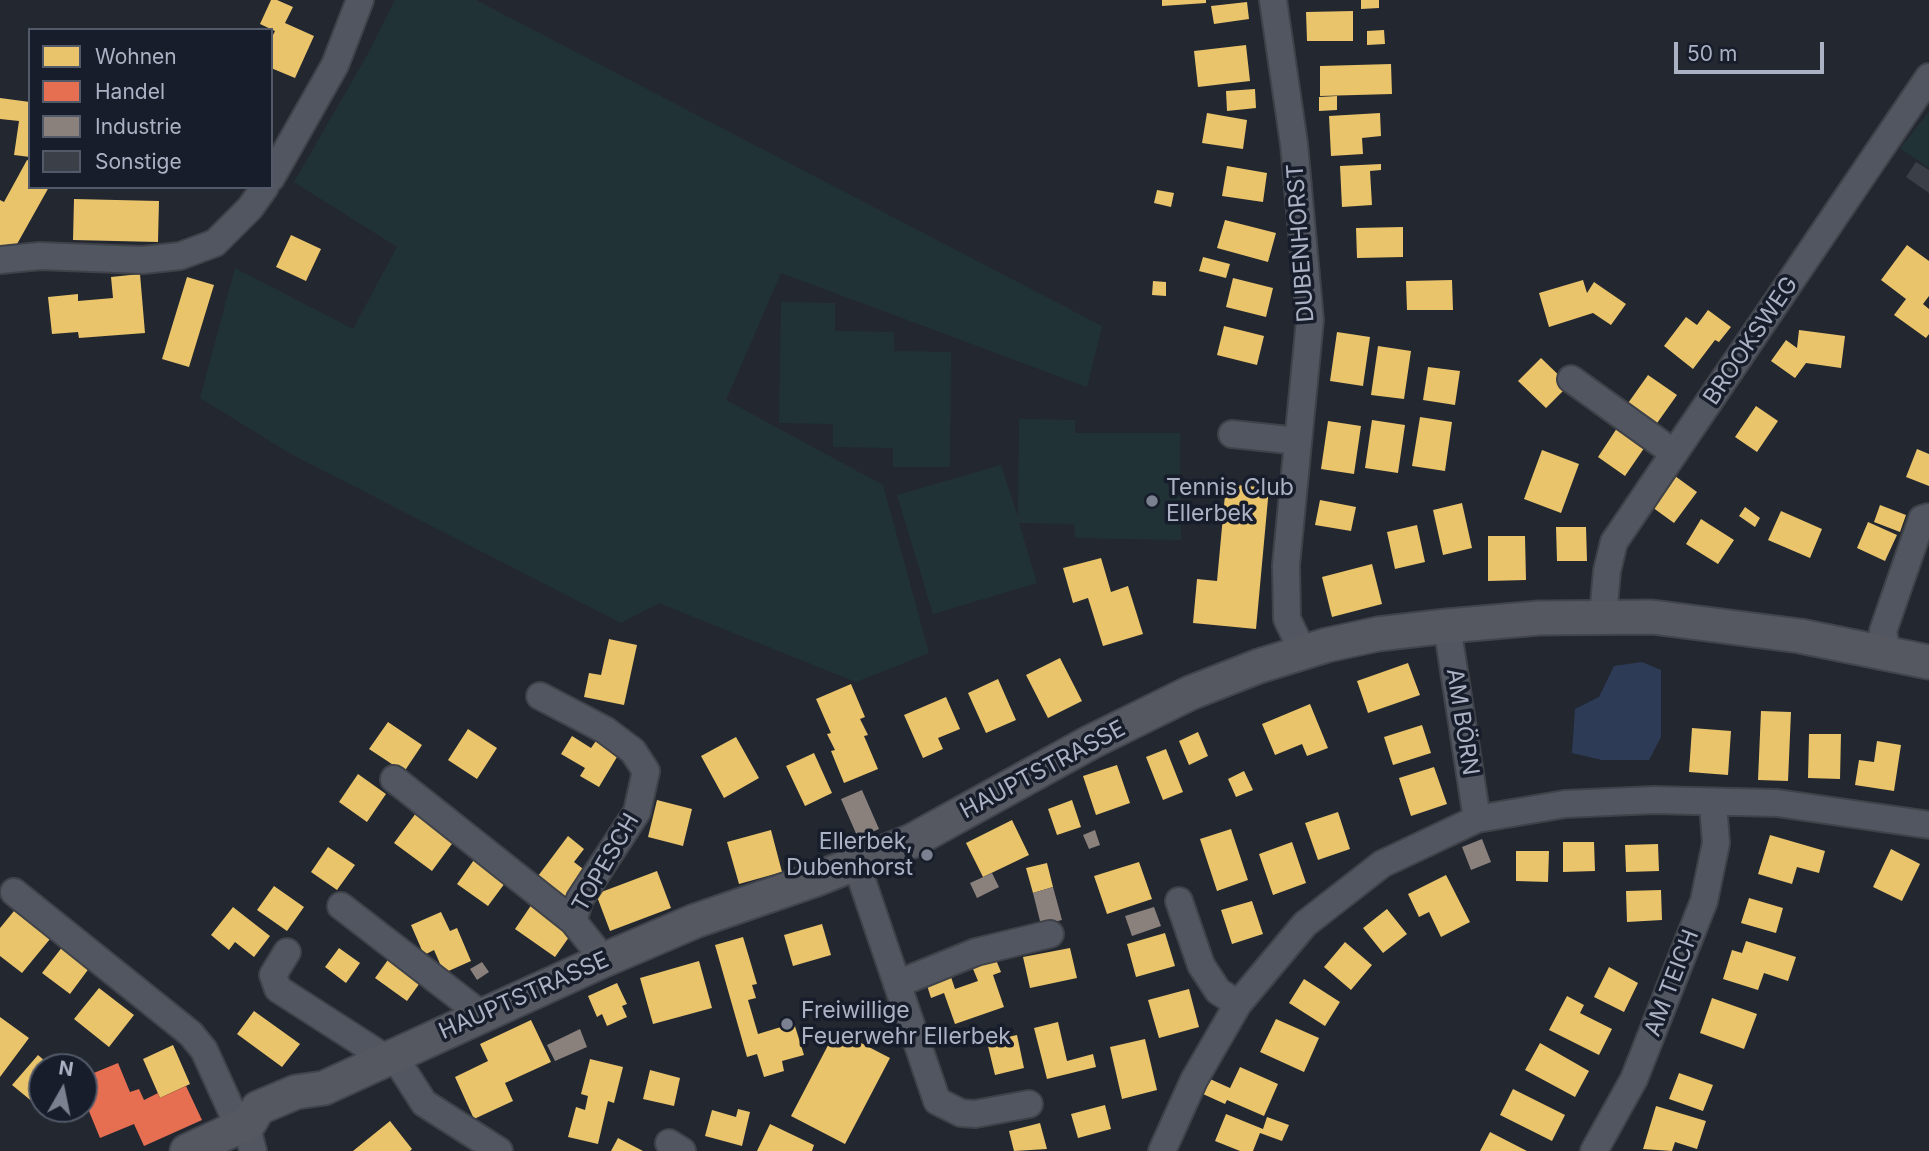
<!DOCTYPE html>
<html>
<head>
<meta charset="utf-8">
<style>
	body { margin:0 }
	#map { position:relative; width:1929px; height:1151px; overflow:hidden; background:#232730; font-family:Inter,sans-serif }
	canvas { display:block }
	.legend { position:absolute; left:28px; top:28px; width:245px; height:161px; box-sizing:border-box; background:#171d2a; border:2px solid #525968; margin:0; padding:9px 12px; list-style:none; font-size:21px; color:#abb2c4 }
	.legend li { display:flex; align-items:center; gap:14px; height:35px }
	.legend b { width:35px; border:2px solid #525968 }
	.north { position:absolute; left:28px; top:1053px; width:70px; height:70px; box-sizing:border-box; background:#171d2a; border:2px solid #525968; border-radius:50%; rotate:9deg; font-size:19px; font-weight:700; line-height:28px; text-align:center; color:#abb2c4 }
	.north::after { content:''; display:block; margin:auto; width:24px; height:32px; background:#7b8190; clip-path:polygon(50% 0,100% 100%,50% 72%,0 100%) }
	.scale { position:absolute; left:1674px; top:42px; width:150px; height:32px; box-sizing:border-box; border:4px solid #abb2c4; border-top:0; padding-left:9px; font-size:21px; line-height:24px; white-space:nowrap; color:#abb2c4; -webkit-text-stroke:5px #171d2a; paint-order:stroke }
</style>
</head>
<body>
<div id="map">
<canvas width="1929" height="1151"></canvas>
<ul class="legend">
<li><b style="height:19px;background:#e9c46a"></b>Wohnen</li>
<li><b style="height:19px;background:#e76f51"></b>Handel</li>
<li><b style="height:19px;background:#8a817c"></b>Industrie</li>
<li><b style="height:19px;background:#3b3f47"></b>Sonstige</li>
</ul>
<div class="north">N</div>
<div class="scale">50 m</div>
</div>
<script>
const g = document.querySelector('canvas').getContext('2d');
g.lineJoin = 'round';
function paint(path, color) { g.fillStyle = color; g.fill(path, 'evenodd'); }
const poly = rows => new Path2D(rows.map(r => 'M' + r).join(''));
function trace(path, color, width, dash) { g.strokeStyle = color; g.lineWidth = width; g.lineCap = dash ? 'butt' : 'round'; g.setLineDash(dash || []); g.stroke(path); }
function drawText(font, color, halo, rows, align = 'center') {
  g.font = font + ' Inter,sans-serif'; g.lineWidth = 7; g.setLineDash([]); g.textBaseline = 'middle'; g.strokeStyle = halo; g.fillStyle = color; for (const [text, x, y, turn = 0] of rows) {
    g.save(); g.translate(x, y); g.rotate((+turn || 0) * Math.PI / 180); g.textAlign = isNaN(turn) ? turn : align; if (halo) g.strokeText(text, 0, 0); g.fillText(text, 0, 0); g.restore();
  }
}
paint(poly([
	[395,0,476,0,1102,326,1087,387,781,273,726,400,883,485,929,653,856,682,659,603,621,623,291,454,200,398,235,268,353,329,397,247,294,182,365,59],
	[1929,112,1929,168,1900,148],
	[781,302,835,303,835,331,894,332,894,351,951,352,950,467,893,467,893,448,833,447,833,424,779,423],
	[1019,419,1075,420,1075,433,1180,433,1181,540,1075,538,1074,524,1019,523,1037,583,933,614,897,495,1001,465,1018,517]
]), '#213237');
paint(poly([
	[1642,662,1661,670,1661,737,1649,760,1602,760,1572,753,1575,709,1599,697,1614,666]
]), '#2e3b57');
paint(poly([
	[271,0,277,0,293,7,285,23,314,36,295,78,271,68,271,39,275,31,260,24],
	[1162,0,1206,0,1206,3,1162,6],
	[1361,0,1379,0,1379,8,1361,9],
	[1247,2,1249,19,1214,24,1211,6],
	[1353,11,1353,41,1307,41,1306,12],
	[1384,30,1385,44,1367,45,1367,31],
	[1246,45,1250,81,1198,87,1194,51],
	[1391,64,1392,94,1320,96,1320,66],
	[1255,89,1256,108,1227,111,1226,91],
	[1337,96,1337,110,1319,111,1319,97],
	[0,98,30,102,30,157,14,155,19,121,0,119],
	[1207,113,1247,120,1243,149,1202,143],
	[1380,113,1381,136,1362,138,1363,154,1331,156,1329,116],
	[27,160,30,161,30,187,49,187,12,253,0,246,0,200,4,202],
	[1381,164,1381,170,1370,171,1372,205,1342,207,1340,166],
	[1227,166,1267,173,1263,202,1222,196],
	[1157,190,1174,193,1171,207,1154,203],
	[74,199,159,201,158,242,73,240],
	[1225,220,1276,233,1268,262,1217,248],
	[1403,227,1403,257,1357,258,1356,228],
	[291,235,321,249,306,281,276,267],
	[1907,245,1929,261,1929,296,1923,304,1929,309,1929,334,1926,338,1894,315,1906,299,1881,280],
	[1203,257,1230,264,1226,278,1199,271],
	[140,274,145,333,79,338,78,332,52,334,48,297,78,294,78,301,113,298,111,277],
	[187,277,214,285,189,367,162,359],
	[1233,278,1273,288,1266,317,1226,307],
	[1452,280,1453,310,1407,310,1406,281],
	[1583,280,1587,293,1594,282,1626,304,1611,325,1593,313,1549,327,1539,293],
	[1153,281,1166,282,1166,296,1152,295],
	[1708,310,1731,327,1719,342,1715,340,1693,369,1664,346,1686,317,1697,325],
	[1224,326,1264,336,1257,365,1217,355],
	[1799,330,1845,336,1841,368,1806,363,1795,378,1771,361,1786,340,1797,348],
	[1337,332,1370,337,1363,386,1330,381],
	[1378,346,1411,351,1404,399,1371,395],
	[1541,358,1569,385,1546,408,1518,381],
	[1428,367,1460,371,1455,405,1423,400],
	[1648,375,1677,395,1655,426,1626,406],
	[1756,406,1778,421,1757,452,1735,437],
	[1420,417,1452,422,1445,471,1412,466],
	[1372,420,1405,425,1398,473,1365,468],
	[1328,421,1361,426,1354,474,1321,469],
	[1621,422,1649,441,1625,476,1598,457],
	[1917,449,1929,454,1929,486,1906,477],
	[1542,450,1579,464,1561,513,1524,499],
	[1675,476,1697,492,1674,523,1652,507],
	[1226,484,1269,488,1256,629,1193,623,1197,579,1217,581],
	[1320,500,1356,507,1351,531,1315,525],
	[1462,503,1472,548,1443,555,1433,510],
	[1880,505,1906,515,1900,532,1874,522],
	[1745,507,1760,518,1755,527,1739,516],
	[1781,511,1822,529,1810,558,1768,540],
	[1701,519,1734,540,1718,564,1686,544],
	[1868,522,1897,535,1885,561,1857,548],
	[1417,525,1425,562,1395,569,1387,532],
	[1556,527,1586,527,1587,561,1557,561],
	[1488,536,1525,536,1526,580,1488,581],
	[1101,558,1111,592,1128,586,1143,634,1103,646,1088,598,1073,603,1063,568],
	[1372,564,1382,604,1332,617,1322,577],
	[609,639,637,645,624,705,584,697,589,673,601,675],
	[1060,658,1082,701,1048,718,1026,675],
	[1408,663,1420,695,1368,713,1357,681],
	[998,679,1016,720,986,733,968,693],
	[851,684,865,717,860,719,868,735,864,736,878,769,844,783,831,751,835,750,827,734,831,733,816,699],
	[946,697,960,729,938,738,943,749,923,758,904,715],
	[1310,704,1328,748,1307,756,1302,744,1275,755,1262,724],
	[1761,711,1791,712,1788,781,1758,780],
	[388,722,422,745,404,772,369,749],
	[1422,725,1431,753,1393,765,1384,737],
	[1692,728,1731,731,1728,775,1689,772],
	[468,729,497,748,477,779,448,760],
	[1198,732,1208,756,1189,765,1179,741],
	[1809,734,1841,734,1840,779,1808,778],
	[572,736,591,748,598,738,620,752,599,787,580,776,585,768,561,754],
	[736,737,759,778,724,798,701,756],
	[1877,741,1901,745,1894,791,1855,785,1859,760,1874,762],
	[1166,749,1183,792,1163,800,1146,757],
	[814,753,832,793,805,806,786,766],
	[1117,765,1130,803,1096,815,1083,776],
	[1434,767,1447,804,1411,816,1399,778],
	[1244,771,1253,790,1236,797,1228,779],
	[358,774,386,794,367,822,339,802],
	[657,800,692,809,683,846,648,837],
	[1072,800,1081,827,1057,835,1048,809],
	[1338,812,1350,849,1318,860,1305,823],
	[416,813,454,841,432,871,394,843],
	[1012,820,1029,855,983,877,966,843],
	[1231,829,1248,880,1217,891,1200,839],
	[771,830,782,872,739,884,727,842],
	[1770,835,1825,851,1819,873,1797,867,1792,884,1758,874],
	[568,836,584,849,574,862,591,875,568,905,535,880],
	[1292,842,1306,883,1273,895,1259,854],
	[1563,842,1594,842,1595,871,1563,872],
	[1658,844,1659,871,1626,872,1625,845],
	[328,847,355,865,337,890,311,872],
	[1891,849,1920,864,1902,901,1873,887],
	[1516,851,1549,851,1548,882,1516,881],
	[476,857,508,879,488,906,457,884],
	[1139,862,1152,899,1107,914,1094,876],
	[1047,863,1053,887,1033,893,1026,868],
	[657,871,671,908,610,931,596,894],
	[1446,875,1470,922,1441,937,1429,912,1419,917,1408,894],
	[274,886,304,907,287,931,257,910],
	[1661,890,1662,920,1627,922,1626,891],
	[1749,898,1783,908,1776,933,1741,923],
	[534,901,574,930,555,957,515,929],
	[1252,901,1263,934,1232,944,1221,910],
	[233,907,270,936,254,957,235,942,229,950,211,935],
	[1387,909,1407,934,1383,953,1363,928],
	[14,911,50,939,22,973,0,956,0,928],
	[441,912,450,931,457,928,471,961,444,973,434,950,424,955,411,925],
	[822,924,831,955,793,966,784,935],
	[1165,933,1175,966,1136,977,1127,944],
	[743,937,757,984,752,985,756,998,748,1000,758,1034,794,1023,804,1055,782,1061,784,1071,764,1077,757,1054,747,1057,715,945],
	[1746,941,1796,957,1788,981,1764,973,1758,990,1723,979,1732,950,1742,953],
	[1345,942,1372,965,1351,990,1324,967],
	[63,946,90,967,70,994,42,973],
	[339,948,360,963,346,983,325,967],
	[1070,948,1077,978,1030,988,1023,957],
	[994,955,1001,972,993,975,1004,1007,955,1024,944,993,931,998,925,979,949,971,955,989,978,981,971,964],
	[390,957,422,980,407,1001,375,978],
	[699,961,712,1008,653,1024,640,978],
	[1609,967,1638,983,1624,1012,1594,997],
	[1304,979,1340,1002,1325,1026,1289,1003],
	[617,983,627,1004,622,1006,627,1017,607,1026,602,1014,597,1017,588,996],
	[99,988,134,1015,109,1047,74,1019],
	[1189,989,1199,1027,1159,1038,1148,1000],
	[1567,996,1584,1005,1580,1013,1612,1029,1599,1055,1549,1030],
	[1712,998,1757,1014,1744,1049,1700,1033],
	[254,1011,300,1044,282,1067,237,1034],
	[0,1017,29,1038,0,1077],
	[1276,1019,1319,1038,1304,1072,1260,1052],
	[531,1020,551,1062,505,1083,513,1101,474,1119,455,1077,488,1061,480,1044],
	[1058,1022,1067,1061,1093,1054,1096,1067,1047,1079,1034,1028],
	[836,1030,890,1058,845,1144,791,1116],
	[1017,1035,1024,1068,995,1075,987,1042],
	[1145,1039,1157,1090,1122,1099,1110,1047],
	[1540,1043,1589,1071,1575,1097,1525,1070],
	[173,1045,190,1084,160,1098,143,1059],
	[38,1055,52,1067,42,1067,42,1094,34,1103,12,1085],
	[590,1059,623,1067,614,1103,608,1101,598,1144,568,1137,576,1107,585,1110,588,1096,581,1094],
	[1240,1067,1278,1084,1264,1116,1227,1100,1225,1104,1203,1094,1210,1079,1230,1088],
	[650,1070,680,1078,674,1106,643,1099],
	[1679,1073,1713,1085,1703,1111,1669,1099],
	[1513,1089,1565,1115,1552,1141,1500,1115],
	[1105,1105,1111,1129,1078,1138,1071,1114],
	[1656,1106,1706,1121,1697,1149,1675,1142,1672,1151,1643,1149],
	[738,1109,750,1112,742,1146,705,1136,712,1110,736,1117],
	[1226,1114,1263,1129,1267,1117,1289,1125,1282,1141,1260,1133,1253,1151,1240,1151,1215,1141],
	[390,1121,412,1149,410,1151,353,1151],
	[1040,1123,1047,1149,1014,1151,1009,1131],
	[770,1124,814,1145,812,1151,757,1151],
	[1490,1132,1527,1151,1480,1151],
	[618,1138,643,1151,611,1151]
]), '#e9c46a');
paint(poly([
	[118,1063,130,1092,139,1089,144,1100,158,1093,160,1098,186,1086,202,1120,144,1146,134,1124,100,1138,84,1099,84,1077]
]), '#e76f51');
paint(poly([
	[862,790,879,829,858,838,841,799],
	[1095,830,1100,845,1089,849,1083,835],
	[1482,839,1491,862,1471,870,1462,847],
	[992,873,999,887,977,898,970,883],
	[1053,887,1062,920,1041,925,1033,893],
	[1154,907,1161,926,1132,936,1125,916],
	[482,962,489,972,477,980,470,969],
	[580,1029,587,1047,555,1061,547,1045]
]), '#8a817c');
paint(poly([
	[1916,162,1929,170,1929,193,1906,177]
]), '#3b3f47');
const minor = poly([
	[1273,0,1294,144,1310,320,1286,565,1287,619,1303,652],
	[271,178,335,65,360,0],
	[0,260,40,256,143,260,180,256,215,243,250,208,265,187],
	[1571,379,1674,453],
	[1232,434,1298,441],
	[1603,616,1607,571,1614,542,1929,77],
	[1447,626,1477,819],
	[1887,653,1883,631,1922,519,1929,517],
	[540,696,605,730,633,751,646,771,637,812,580,899,573,921,604,960],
	[394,779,573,921],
	[856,863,937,1101,961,1113,975,1114,1029,1104],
	[14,892,191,1034,204,1050,239,1127],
	[1179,901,1201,965,1218,991,1238,1004],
	[341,906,482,1015],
	[287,952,273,975,278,989,387,1059],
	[897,984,976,952,1050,934],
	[394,1056,424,1103,499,1151],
	[246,1124,253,1151],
	[669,1143,682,1151],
	[1162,1151,1194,1080,1238,1004,1305,924,1382,864,1477,819,1565,804,1654,800,1777,803,1929,825],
	[1594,1151,1634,1079,1704,901,1716,843,1713,803]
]);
const major = poly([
	[187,1151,250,1122,258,1108,296,1092,324,1088,604,960,695,921,814,880,912,841,1091,742,1190,693,1259,666,1327,645,1378,634,1447,626,1539,618,1652,617,1800,636,1929,662]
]);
trace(minor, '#3f4249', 30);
trace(major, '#40444d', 37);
trace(minor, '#525660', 26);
trace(major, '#555861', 33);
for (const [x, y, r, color] of [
	[1152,501,7,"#7b8190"],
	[927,855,7,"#7b8190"],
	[787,1024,7,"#7b8190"]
]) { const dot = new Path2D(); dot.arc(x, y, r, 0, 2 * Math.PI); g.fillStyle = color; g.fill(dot); trace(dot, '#171d2a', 2.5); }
drawText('23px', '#abb2c4', '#171d2a', [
	["DUBENHORST",1301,243,-94],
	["BROOKSWEG",1751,341,-56],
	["AM BÖRN",1462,722,81],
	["HAUPTSTRASSE",1043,770,-28],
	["TOPESCH",606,863,-60],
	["AM TEICH",1672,983,-69],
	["HAUPTSTRASSE",524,996,-24]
]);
drawText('23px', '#abb2c4', '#171d2a', [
	["Tennis Club",1166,488],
	["Ellerbek",1166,514],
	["Ellerbek,",913,842,"right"],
	["Dubenhorst",913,868,"right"],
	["Freiwillige",801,1011],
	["Feuerwehr Ellerbek",801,1037]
], 'left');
</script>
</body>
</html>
